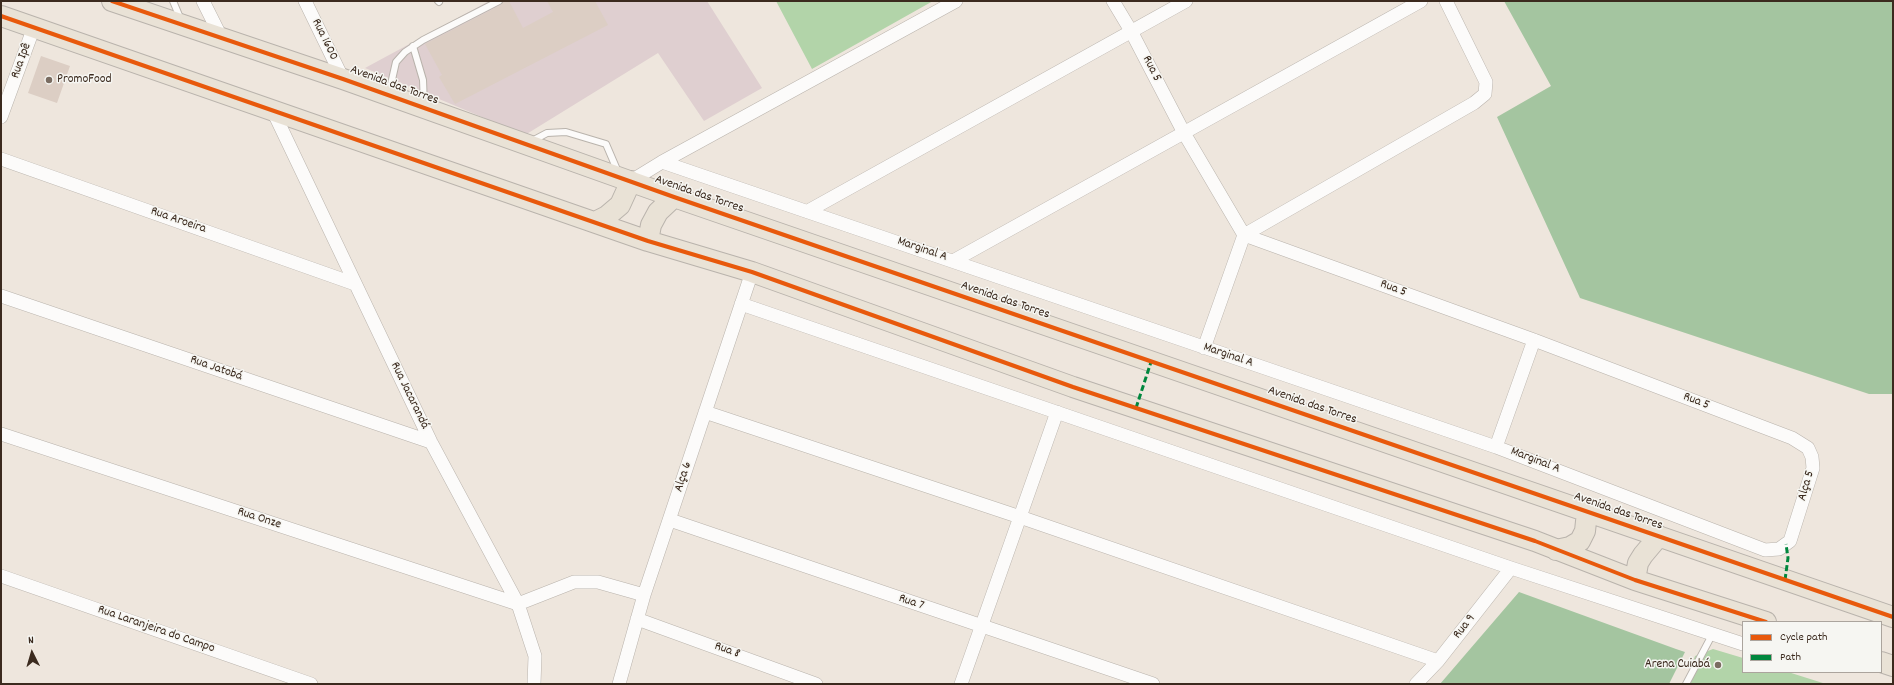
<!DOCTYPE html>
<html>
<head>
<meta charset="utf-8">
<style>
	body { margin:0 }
	#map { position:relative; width:1894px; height:685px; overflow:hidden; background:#eee6dd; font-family:Dekko,sans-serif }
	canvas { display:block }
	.frame { position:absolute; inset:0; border:2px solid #3b2a1e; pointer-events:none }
	.legend { position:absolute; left:1742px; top:621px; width:140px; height:52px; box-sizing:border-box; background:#f6f6f2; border:1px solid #aba49d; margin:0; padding:5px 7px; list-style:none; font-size:12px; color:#3b2a1e }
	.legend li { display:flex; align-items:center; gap:8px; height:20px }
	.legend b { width:20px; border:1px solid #aba49d }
	.north { position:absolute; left:12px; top:633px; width:40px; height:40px; -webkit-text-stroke:3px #f6f6f2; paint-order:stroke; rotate:355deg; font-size:11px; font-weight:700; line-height:16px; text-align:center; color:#3b2a1e }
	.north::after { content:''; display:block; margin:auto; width:14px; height:18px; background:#3b2a1e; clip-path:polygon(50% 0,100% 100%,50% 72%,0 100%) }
</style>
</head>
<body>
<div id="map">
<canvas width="1894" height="685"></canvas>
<div class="frame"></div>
<ul class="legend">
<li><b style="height:5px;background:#e8590c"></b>Cycle path</li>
<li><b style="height:5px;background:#00873e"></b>Path</li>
</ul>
<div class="north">N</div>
</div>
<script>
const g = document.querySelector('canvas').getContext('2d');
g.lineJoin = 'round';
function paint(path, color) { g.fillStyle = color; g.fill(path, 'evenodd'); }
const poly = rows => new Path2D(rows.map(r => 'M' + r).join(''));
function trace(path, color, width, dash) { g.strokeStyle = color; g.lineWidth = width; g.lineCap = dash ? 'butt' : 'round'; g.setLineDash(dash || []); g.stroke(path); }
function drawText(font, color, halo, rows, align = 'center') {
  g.font = font + ' Dekko,sans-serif'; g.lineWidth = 3; g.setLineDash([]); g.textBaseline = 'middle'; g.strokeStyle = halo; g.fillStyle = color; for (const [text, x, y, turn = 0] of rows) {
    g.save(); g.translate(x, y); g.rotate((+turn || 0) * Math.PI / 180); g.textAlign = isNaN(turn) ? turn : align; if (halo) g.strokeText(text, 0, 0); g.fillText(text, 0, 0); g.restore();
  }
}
paint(poly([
	[489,1,707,1,762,88,704,121,658,53,525,135,365,68]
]), '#dfcfd0');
paint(poly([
	[776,1,933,1,812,69],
	[1713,649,1743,658,1743,672,1788,672,1826,684,1685,684,1695,656]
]), '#b2d4a9');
paint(poly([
	[1504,1,1893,1,1893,394,1869,394,1580,298,1497,117,1551,86],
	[1519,592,1676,649,1685,652,1669,684,1440,684]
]), '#a4c5a0');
paint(poly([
	[503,1,509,1,523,28,553,12,547,1,595,1,608,25,455,104,439,77,442,75,425,44,501,5],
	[41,56,70,66,57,103,28,93]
]), '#dccec4');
const service = poly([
	[173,1,181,20],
	[438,1,439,2],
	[413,46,423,80,424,105],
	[389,93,396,62,405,52,423,40,499,1],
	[532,141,547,133,566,132,606,144,618,172],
	[1686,684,1712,635]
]);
const minor = poly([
	[203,1,222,39],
	[305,1,343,79],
	[272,109,431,442,518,604,535,656,534,684],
	[1,117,34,27],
	[1,159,355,284],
	[662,162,1496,447,1765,550,1779,549,1790,541,1813,468,1812,457,1808,448,1792,438,1534,340,1244,235,1184,133,1131,31,1113,1],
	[631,181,662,162,956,1],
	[808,211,1186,1],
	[953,261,1421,1],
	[1,296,431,442],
	[741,304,1511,568,1743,644],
	[1204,348,1244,235,1474,103,1485,94,1486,82,1446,1],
	[705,412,1020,517,1438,661],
	[1,434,518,604,574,582,598,582,644,595],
	[1496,447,1534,340],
	[670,520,1153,684],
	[1,576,311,684],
	[637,619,816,684],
	[619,684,644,595,752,272],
	[961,684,1057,412],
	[1416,684,1438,661,1511,568]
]);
const primary = poly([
	[112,1,343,79,674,197,1893,617],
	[1,16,648,241,752,272,1073,387,1535,541,1635,580,1766,622],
	[595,222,607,216,620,205,631,181],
	[648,241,651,225,658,212,674,197],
	[1556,550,1570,547,1580,541,1585,531,1587,512],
	[1635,580,1638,563,1643,555,1659,536],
	[1881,662,1893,666]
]);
trace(service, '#b9b3ac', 8);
trace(minor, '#b9b3ac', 14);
trace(primary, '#b9b3ac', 22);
trace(service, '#fcfbfa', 6);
trace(minor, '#fcfbfa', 13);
trace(primary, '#e9e2d6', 20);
trace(poly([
	[1136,408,1151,362],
	[1785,580,1788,558,1786,544]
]), '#00873e', 3, [6, 3]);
trace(poly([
	[112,1,343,79,674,197,1893,617],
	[1,16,648,241,752,272,1073,387,1535,541,1635,580,1766,622]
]), '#e8590c', 4);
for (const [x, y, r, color] of [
	[49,80,4,"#7a6c61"],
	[1718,665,4,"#7a6c61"]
]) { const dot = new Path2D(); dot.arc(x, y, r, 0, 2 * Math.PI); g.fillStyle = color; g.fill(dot); trace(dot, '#f6f6f2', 1.5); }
drawText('13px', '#3b2a1e', '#f6f6f2', [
	["Rua 1600",324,40,64],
	["Rua Ipê",22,61,-70],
	["Rua 5",1151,69,63],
	["Avenida das Torres",394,86,20],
	["Avenida das Torres",699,195,19],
	["Rua Aroeira",178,221,19],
	["Marginal A",922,250,19],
	["Rua 5",1393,289,20],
	["Avenida das Torres",1005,301,19],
	["Marginal A",1228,356,19],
	["Rua Jatobá",216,369,19],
	["Rua Jacarandá",409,396,64],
	["Rua 5",1696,402,21],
	["Avenida das Torres",1312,406,19],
	["Marginal A",1535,461,21],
	["Alça 6",684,477,-72],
	["Alça 5",1807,486,-74],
	["Avenida das Torres",1618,512,19],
	["Rua Onze",259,519,18],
	["Rua 7",911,603,19],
	["Rua 9",1465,627,-52],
	["Rua Laranjeira do Campo",156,630,19],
	["Rua 8",727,651,20]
]);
drawText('13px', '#3b2a1e', '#f6f6f2', [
	["PromoFood",57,80],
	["Arena Cuiabá",1710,665,"right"]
], 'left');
</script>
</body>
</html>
